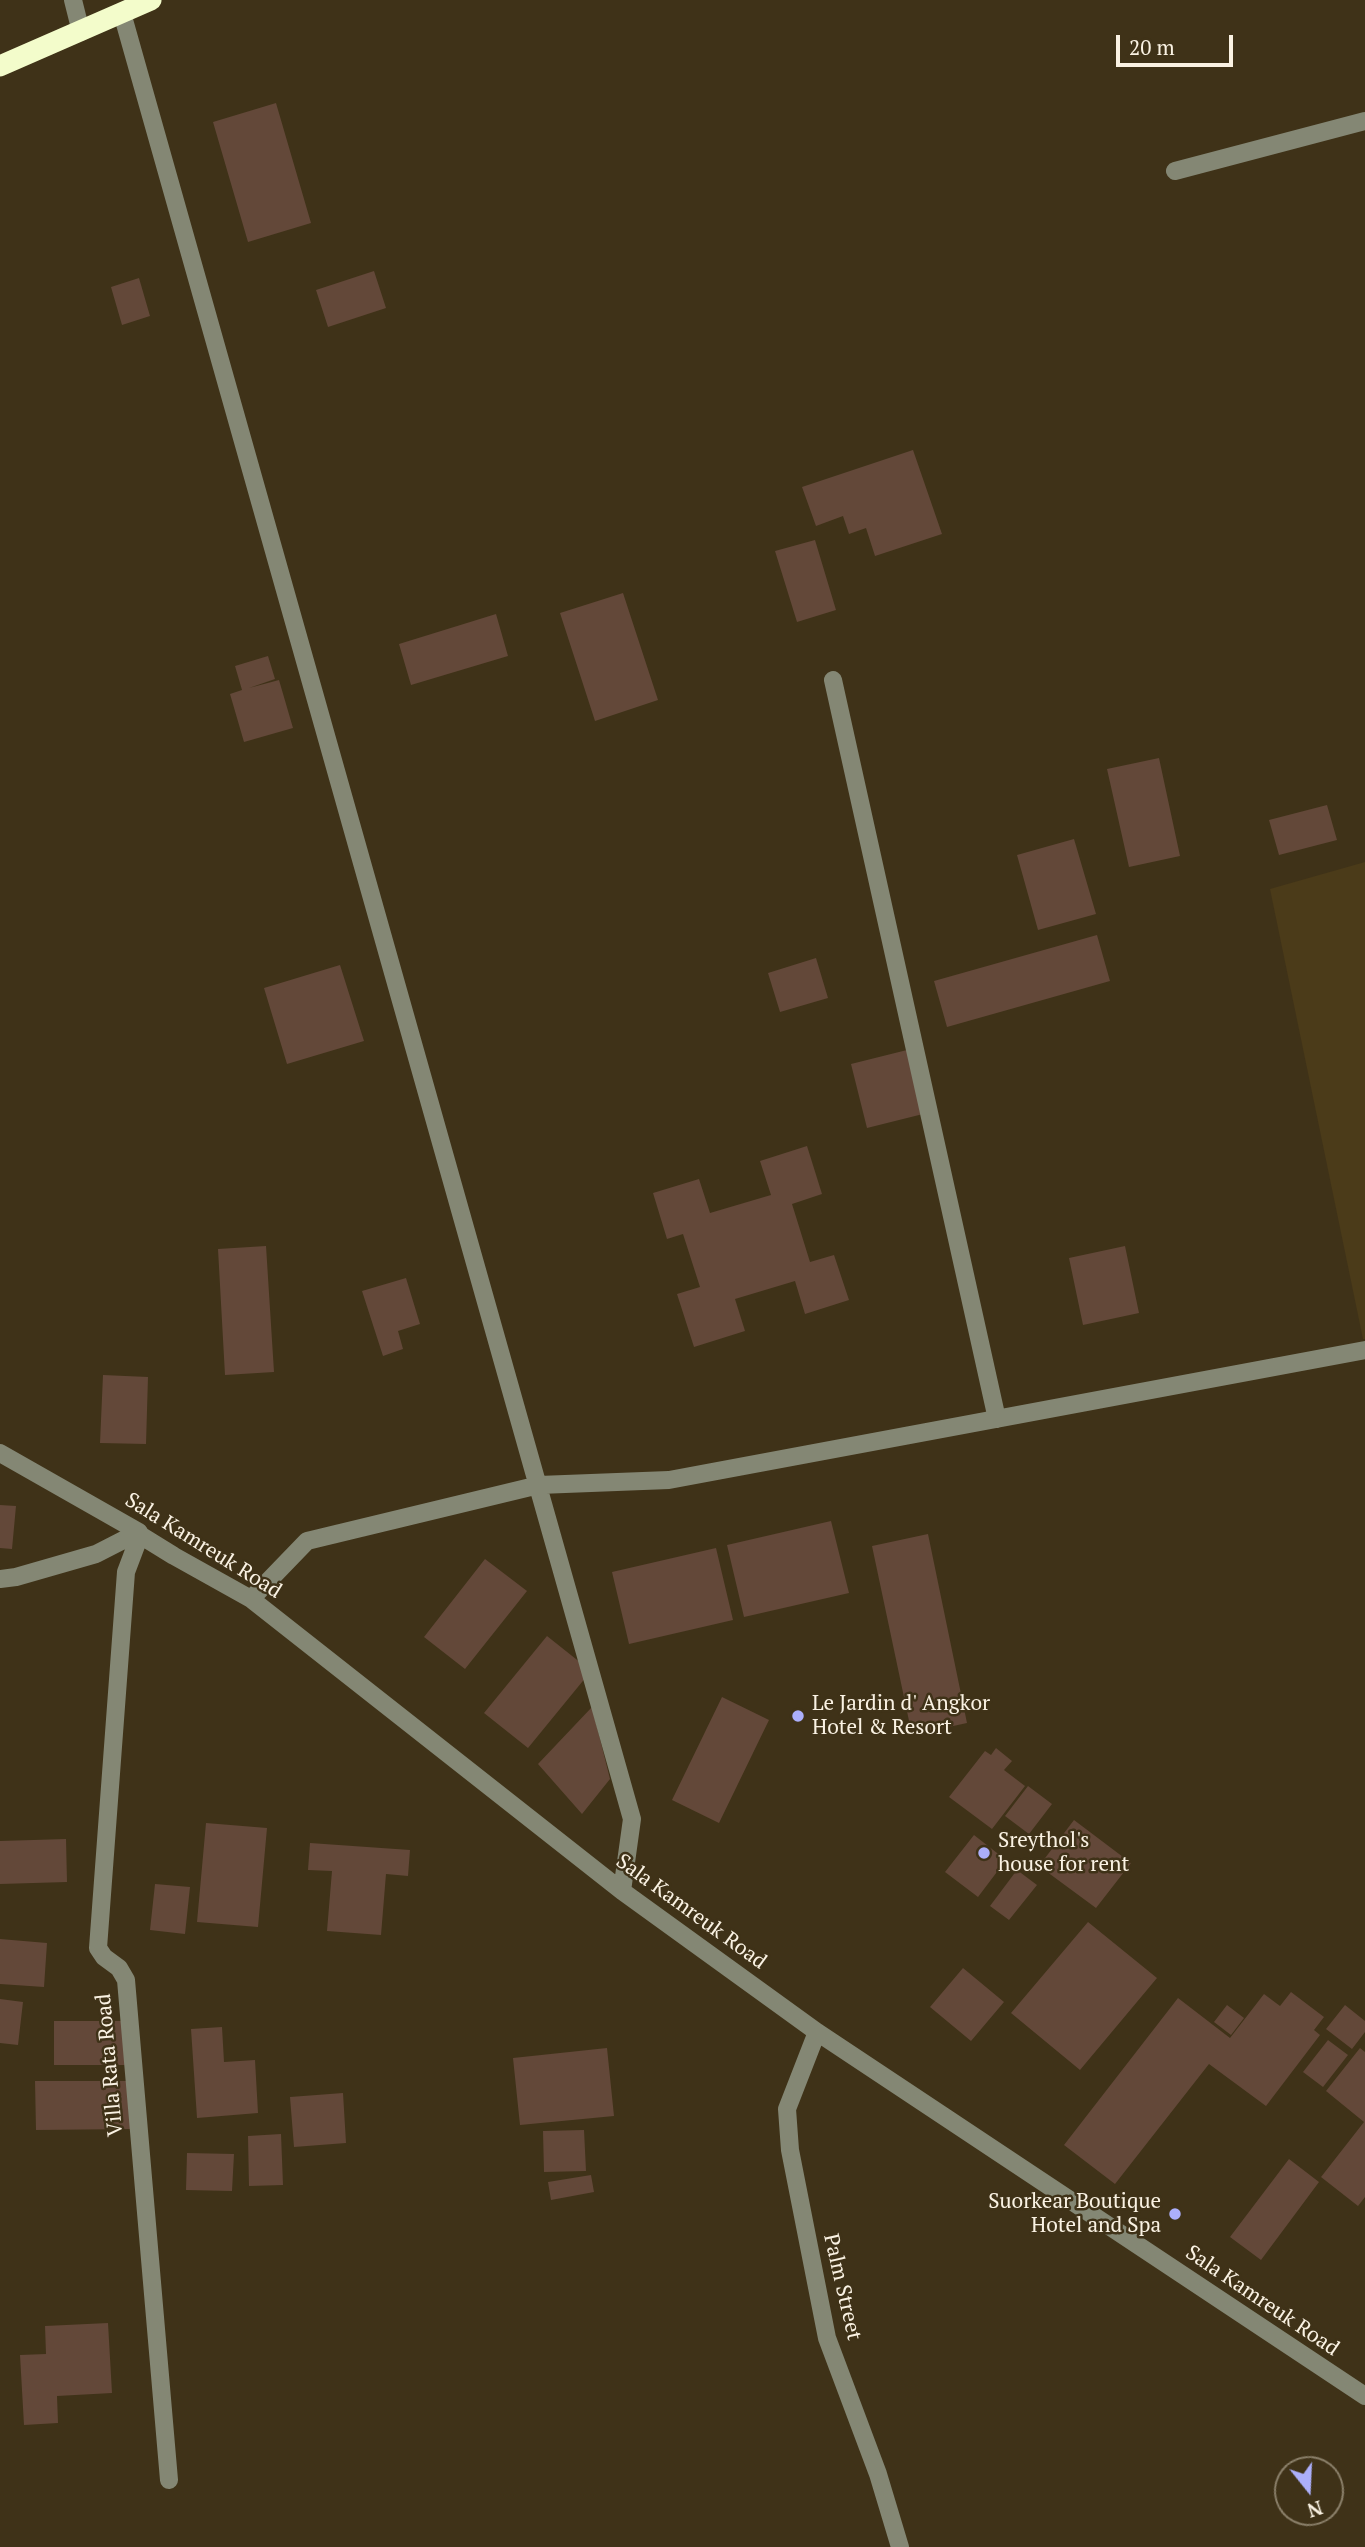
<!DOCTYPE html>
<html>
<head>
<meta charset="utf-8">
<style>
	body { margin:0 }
	#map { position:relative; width:1365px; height:2547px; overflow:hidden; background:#3f3218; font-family:"PT Serif",serif }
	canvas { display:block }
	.north { position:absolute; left:1274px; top:2456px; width:70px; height:70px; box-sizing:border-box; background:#3f3218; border:2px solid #8a7f69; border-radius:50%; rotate:162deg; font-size:19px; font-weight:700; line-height:28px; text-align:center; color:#faf2e3 }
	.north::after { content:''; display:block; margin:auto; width:24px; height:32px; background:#acaffb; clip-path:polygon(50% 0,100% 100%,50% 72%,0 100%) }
	.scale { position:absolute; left:1116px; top:35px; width:117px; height:32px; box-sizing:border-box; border:4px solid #faf2e3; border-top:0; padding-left:9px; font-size:21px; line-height:24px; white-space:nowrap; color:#faf2e3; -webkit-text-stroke:5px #3f3218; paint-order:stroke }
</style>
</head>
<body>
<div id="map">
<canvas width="1365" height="2547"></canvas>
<div class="north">N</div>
<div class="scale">20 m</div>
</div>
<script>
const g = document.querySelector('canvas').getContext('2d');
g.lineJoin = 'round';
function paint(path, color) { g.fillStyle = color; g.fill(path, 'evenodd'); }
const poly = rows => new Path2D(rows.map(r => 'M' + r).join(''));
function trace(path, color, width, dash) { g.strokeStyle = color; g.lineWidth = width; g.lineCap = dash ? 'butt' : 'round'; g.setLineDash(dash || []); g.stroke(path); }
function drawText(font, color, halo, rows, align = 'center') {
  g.font = font + ' "PT Serif",serif'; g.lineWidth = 5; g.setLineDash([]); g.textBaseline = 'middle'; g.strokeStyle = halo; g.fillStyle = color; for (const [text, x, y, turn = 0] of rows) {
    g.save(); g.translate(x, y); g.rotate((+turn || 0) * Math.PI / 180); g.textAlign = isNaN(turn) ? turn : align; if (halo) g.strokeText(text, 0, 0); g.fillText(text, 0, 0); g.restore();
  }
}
paint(poly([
	[1365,862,1365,1339,1363,1339,1270,889]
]), '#4b3b19');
paint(poly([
	[276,103,311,223,248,242,213,122],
	[374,271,386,308,328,327,316,290],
	[139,278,150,316,122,325,111,287],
	[913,450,942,534,875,556,866,528,849,534,843,516,816,526,802,487],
	[815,540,836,610,797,622,775,551],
	[623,593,658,700,595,721,560,613],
	[496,614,508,656,411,685,399,644],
	[268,656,275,679,249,688,279,680,293,728,244,742,230,694,242,690,235,666],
	[1159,758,1180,856,1129,867,1107,769],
	[1327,805,1337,840,1279,855,1269,820],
	[1074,839,1096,914,1038,930,1017,855],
	[1097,935,1110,981,947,1027,934,981],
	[816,958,828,998,780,1012,768,973],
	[340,965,364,1041,287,1064,264,988],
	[907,1050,923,1114,867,1128,851,1064],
	[807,1146,822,1194,792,1204,810,1262,834,1255,849,1300,805,1314,795,1281,735,1299,745,1331,694,1347,677,1294,700,1287,683,1234,667,1239,653,1193,699,1179,710,1213,771,1195,760,1161],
	[266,1246,274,1372,225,1375,218,1249],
	[1125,1246,1139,1313,1083,1325,1069,1258],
	[406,1278,420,1324,398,1331,403,1349,383,1356,362,1291],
	[103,1375,148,1377,146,1444,100,1443],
	[0,1505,16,1506,12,1549,0,1548],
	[831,1521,849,1593,744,1617,727,1545],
	[928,1534,967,1723,912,1735,872,1546],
	[716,1548,733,1620,629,1644,612,1572],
	[485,1559,527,1591,465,1669,424,1637],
	[547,1636,591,1671,528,1748,484,1713],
	[722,1697,769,1720,719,1823,672,1800],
	[592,1707,610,1779,582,1814,538,1764],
	[996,1748,1012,1761,1004,1770,1025,1786,992,1829,949,1797,985,1751,991,1755],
	[1028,1786,1052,1804,1029,1834,1005,1816],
	[1074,1820,1131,1863,1096,1908,1039,1866],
	[206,1823,267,1828,258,1927,197,1922],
	[974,1835,1006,1860,978,1897,945,1872],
	[66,1839,67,1882,0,1884,0,1841],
	[310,1843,410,1850,408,1876,386,1874,381,1935,327,1931,332,1871,308,1870],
	[1017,1870,1037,1885,1009,1920,990,1906],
	[155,1884,190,1887,185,1934,150,1930],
	[1088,1922,1157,1978,1080,2070,1011,2013],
	[0,1939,47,1943,44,1987,0,1984],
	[963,1968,1004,2002,971,2041,930,2007],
	[1291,1992,1324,2017,1314,2030,1320,2035,1266,2106,1209,2064,1115,2184,1064,2145,1178,1998,1230,2038,1264,1994,1280,2006],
	[0,1999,23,2002,18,2045,0,2043],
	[1227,2005,1244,2018,1231,2035,1214,2022],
	[1345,2005,1365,2021,1365,2032,1352,2049,1326,2029],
	[54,2021,124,2021,125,2065,54,2065],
	[222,2027,224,2062,255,2060,258,2113,197,2118,191,2029],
	[1328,2040,1348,2055,1323,2087,1303,2072],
	[607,2048,614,2116,520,2125,513,2058],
	[1360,2048,1365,2052,1365,2197,1358,2206,1321,2177,1364,2122,1326,2091],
	[35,2081,133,2081,133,2129,36,2130],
	[343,2093,346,2143,294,2147,290,2097],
	[584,2130,586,2171,544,2172,543,2131],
	[281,2134,283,2185,249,2186,248,2136],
	[187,2153,234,2154,232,2191,186,2190],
	[1289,2159,1319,2182,1261,2260,1230,2237],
	[591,2175,594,2192,551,2200,548,2182],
	[108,2323,112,2393,57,2396,58,2423,24,2425,20,2355,46,2354,45,2326]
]), '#634839');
trace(poly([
	[73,0,81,32],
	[122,13,632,1819,622,1891],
	[1175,171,1365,121],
	[833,680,997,1419],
	[0,1453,139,1532,140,1535,174,1556,251,1599,622,1891,817,2032,1365,2396],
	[140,1535,126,1572,98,1948,104,1957,119,1968,126,1980,169,2480],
	[0,1579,16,1577,96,1554,139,1532],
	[251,1599,307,1541,539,1485,669,1480,1365,1350],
	[817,2032,787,2109,790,2150,827,2338,878,2474,900,2547]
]), '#848774', 18);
trace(poly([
	[0,66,151,0]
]), '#f3fccb', 21);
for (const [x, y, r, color] of [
	[798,1716,7,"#acaffb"],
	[984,1853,7,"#acaffb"],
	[1175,2214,7,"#acaffb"]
]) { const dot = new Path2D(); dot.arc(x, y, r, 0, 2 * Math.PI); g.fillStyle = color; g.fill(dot); trace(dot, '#3f3218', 2.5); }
drawText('21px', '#faf2e3', '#3f3218', [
	["Sala Kamreuk Road",203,1546,32],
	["Sala Kamreuk Road",691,1912,36],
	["Villa Rata Road",110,2065,-95],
	["Palm Street",842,2287,77],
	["Sala Kamreuk Road",1262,2301,34]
]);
drawText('21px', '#faf2e3', '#3f3218', [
	["Le Jardin d' Angkor",812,1704],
	["Hotel & Resort",812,1728],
	["Sreythol's",998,1841],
	["house for rent",998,1865],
	["Suorkear Boutique",1161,2202,"right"],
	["Hotel and Spa",1161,2226,"right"]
], 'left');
</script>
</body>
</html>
